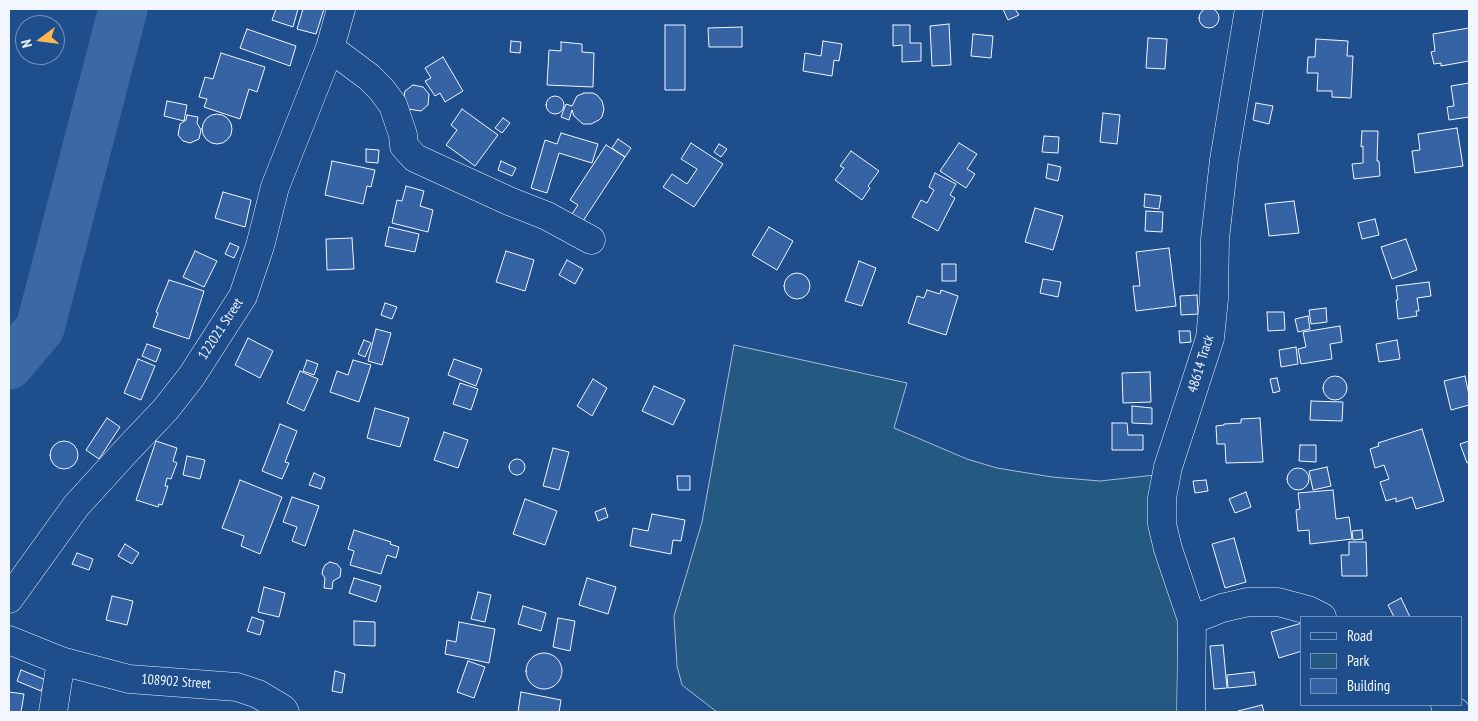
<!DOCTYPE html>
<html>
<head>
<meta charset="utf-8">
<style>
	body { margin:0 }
	#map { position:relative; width:1478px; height:721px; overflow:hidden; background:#1f4e8c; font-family:"PT Sans Narrow",sans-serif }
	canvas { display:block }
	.frame { position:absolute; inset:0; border:10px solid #f2f6ff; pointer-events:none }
	.legend { position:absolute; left:1300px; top:616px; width:162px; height:90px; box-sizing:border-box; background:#1f4e8c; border:1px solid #7391ba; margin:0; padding:6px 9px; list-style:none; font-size:15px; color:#f2f6ff }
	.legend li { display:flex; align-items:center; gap:10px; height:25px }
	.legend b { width:25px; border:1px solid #7391ba }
	.north { position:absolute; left:15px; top:15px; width:50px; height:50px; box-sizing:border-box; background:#1f4e8c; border:1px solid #7391ba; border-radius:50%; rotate:255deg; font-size:14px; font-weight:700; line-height:20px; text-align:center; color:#f2f6ff }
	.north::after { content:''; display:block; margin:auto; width:18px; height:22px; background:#ffb74d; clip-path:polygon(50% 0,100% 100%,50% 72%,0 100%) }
</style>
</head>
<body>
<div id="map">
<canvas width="1478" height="721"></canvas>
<div class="frame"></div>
<ul class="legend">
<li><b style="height:6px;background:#1f4e8c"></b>Road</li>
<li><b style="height:14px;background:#245a82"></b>Park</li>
<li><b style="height:14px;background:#3563a3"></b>Building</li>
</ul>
<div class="north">N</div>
</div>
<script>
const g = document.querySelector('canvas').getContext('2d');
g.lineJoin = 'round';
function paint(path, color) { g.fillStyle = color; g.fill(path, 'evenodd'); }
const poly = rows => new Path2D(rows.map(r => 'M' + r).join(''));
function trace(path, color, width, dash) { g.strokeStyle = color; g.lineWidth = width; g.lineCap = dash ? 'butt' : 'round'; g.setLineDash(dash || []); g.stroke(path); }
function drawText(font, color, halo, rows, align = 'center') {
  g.font = font + ' "PT Sans Narrow",sans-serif'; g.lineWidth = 4; g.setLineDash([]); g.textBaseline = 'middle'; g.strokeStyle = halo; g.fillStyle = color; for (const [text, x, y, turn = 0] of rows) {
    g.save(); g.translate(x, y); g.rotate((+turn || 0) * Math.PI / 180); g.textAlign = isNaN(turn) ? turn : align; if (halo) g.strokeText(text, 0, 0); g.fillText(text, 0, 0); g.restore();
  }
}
const green = poly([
	[734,345,907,383,894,428,967,459,997,468,1052,477,1100,481,1155,475,1180,622,1180,712,717,712,682,685,677,666,674,616,702,522,734,345]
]);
paint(green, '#245a82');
trace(green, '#a8bbd7', 1);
trace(poly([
	[9,365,40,328,123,9]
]), '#3b69a3', 49);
const building = poly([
	'1199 18a10 10 0 1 1 20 0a10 10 0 1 1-20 0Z',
	[276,9,298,9,293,27,272,20,276,9],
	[303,9,324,9,316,34,297,29,303,9],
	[1003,9,1015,9,1019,15,1008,20,1003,9],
	[949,24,951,65,932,66,930,26,949,24],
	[665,25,685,25,685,90,665,90,665,25],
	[893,25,910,25,910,43,921,43,921,61,902,62,902,45,893,46,893,25],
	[742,27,742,47,709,47,708,28,742,27],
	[1469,28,1469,61,1441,66,1441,63,1434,64,1431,52,1435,51,1433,34,1469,28],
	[247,29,296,46,290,66,240,48,247,29],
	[973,34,993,36,991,58,971,56,973,34],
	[1148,38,1167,39,1165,69,1146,68,1148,38],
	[1316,39,1348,41,1347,56,1353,56,1351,98,1332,97,1332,91,1317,91,1318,73,1307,73,1308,57,1315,57,1316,39],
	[511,41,521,42,520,53,510,52,511,41],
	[823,41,842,44,839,61,834,60,832,76,803,71,805,53,821,56,823,41],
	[561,42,582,44,582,52,594,53,593,87,547,85,549,50,561,51,561,42],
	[221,53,265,67,257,92,249,89,240,119,204,107,207,99,199,97,205,77,213,79,221,53],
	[443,57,463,91,445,102,440,93,435,96,425,81,431,78,425,68,443,57],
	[1469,83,1469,117,1449,120,1447,107,1454,106,1451,86,1469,83],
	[413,85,423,87,429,94,428,105,421,111,408,109,403,102,405,91,413,85],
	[584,93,593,93,597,95,602,101,604,109,602,117,599,120,591,124,583,124,574,116,572,110,569,120,561,117,566,104,572,106,577,96,584,93],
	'546 105a9 9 0 1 1 18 0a9 9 0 1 1-18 0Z',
	[167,101,187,105,184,121,164,116,167,101],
	[1256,103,1273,106,1269,124,1253,120,1256,103],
	[462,109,498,135,475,166,446,145,457,130,451,125,462,109],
	[1103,113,1120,115,1117,144,1100,142,1103,113],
	'202 129a15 15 0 1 1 30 0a15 15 0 1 1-30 0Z',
	[187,115,198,117,197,123,201,130,199,139,190,143,183,141,178,135,180,124,186,120,187,115],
	[503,118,510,123,502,133,495,128,503,118],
	[1457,128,1463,166,1415,173,1412,151,1420,150,1418,134,1457,128],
	[1362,131,1378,131,1377,161,1379,161,1380,176,1354,179,1352,164,1363,163,1363,146,1361,147,1362,131],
	[561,133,598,144,592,163,559,153,547,193,531,188,545,140,557,144,561,133],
	[1044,136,1059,137,1058,153,1042,152,1044,136],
	[618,139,631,148,625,157,612,148,618,139],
	[691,143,723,164,694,207,663,187,672,174,687,184,697,169,681,159,691,143],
	[959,143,977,154,967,169,975,174,966,188,940,171,959,143],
	[719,144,727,149,721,157,714,152,719,144],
	[606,145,625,157,583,221,572,214,578,205,570,200,606,145],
	[366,149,379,150,378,163,366,162,366,149],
	[851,151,879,171,868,186,870,188,862,200,835,180,844,168,840,166,851,151],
	[332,161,375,170,371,187,367,186,363,204,325,195,332,161],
	[501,161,516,168,512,176,498,170,501,161],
	[1048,164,1061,167,1058,181,1046,178,1048,164],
	[935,173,956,184,950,195,955,198,938,231,912,217,921,200,927,203,934,190,929,187,935,173],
	[406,186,424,191,420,206,433,210,428,232,392,223,397,200,402,201,406,186],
	[223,192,251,200,245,227,215,218,223,192],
	[1145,194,1161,196,1159,209,1144,207,1145,194],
	[1294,201,1299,233,1269,236,1265,204,1294,201],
	[1035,208,1063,216,1053,250,1025,242,1035,208],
	[1146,211,1163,212,1162,232,1145,231,1146,211],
	[1375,219,1379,235,1362,239,1358,223,1375,219],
	[389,227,419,234,415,252,385,246,389,227],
	[769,227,793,241,777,270,752,255,769,227],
	[352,238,354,269,327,270,326,239,352,238],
	[1406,239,1417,270,1392,279,1381,247,1406,239],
	[230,243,239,247,234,258,225,254,230,243],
	[1169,248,1176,306,1136,311,1133,286,1140,286,1136,252,1169,248],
	[195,251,217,261,204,287,183,277,195,251],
	[506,251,534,260,525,291,496,282,506,251],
	[567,260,583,269,575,284,559,275,567,260],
	[859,261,876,268,862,306,845,301,859,261],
	[942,264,956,264,956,281,942,281,942,264],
	'784 286a13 13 0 1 1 26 0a13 13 0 1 1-26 0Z',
	[1043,279,1061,282,1058,297,1040,293,1043,279],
	[169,280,204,291,189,339,153,327,158,313,156,312,169,280],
	[1429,282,1431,296,1417,298,1419,311,1416,311,1417,316,1398,319,1396,300,1398,300,1396,286,1429,282],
	[927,290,940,294,941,290,958,296,946,335,908,323,917,296,924,298,927,290],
	[1197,295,1198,314,1181,315,1180,296,1197,295],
	[385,303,397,307,392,319,381,315,385,303],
	[1326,308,1327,322,1311,324,1309,310,1326,308],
	[1267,312,1284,312,1285,330,1268,331,1267,312],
	[1308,316,1310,329,1298,332,1295,319,1308,316],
	[1340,326,1342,342,1330,344,1332,359,1301,364,1298,349,1306,347,1303,332,1340,326],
	[376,329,391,333,382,365,368,361,376,329],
	[1179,331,1190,331,1191,342,1180,343,1179,331],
	[248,338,273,351,260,378,235,365,248,338],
	[364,340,371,343,365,357,358,354,364,340],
	[1397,340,1400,359,1379,362,1376,344,1397,340],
	[147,344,161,349,156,362,142,356,147,344],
	[1296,347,1298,364,1281,367,1279,350,1296,347],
	[138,359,155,366,141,400,124,393,138,359],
	[454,359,482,369,476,386,448,375,454,359],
	[307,360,318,364,314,375,303,371,307,360],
	[353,360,371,365,359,402,330,392,337,371,348,375,353,360],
	[300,371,318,379,304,411,287,403,300,371],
	[1150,372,1151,402,1123,403,1122,373,1150,372],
	[1465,376,1469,395,1469,405,1451,410,1444,381,1465,376],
	'1323 388a12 12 0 1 1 24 0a12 12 0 1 1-24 0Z',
	[1277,378,1280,391,1273,393,1270,379,1277,378],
	[593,379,607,388,592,416,577,406,593,379],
	[460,383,478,389,471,410,453,404,460,383],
	[654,386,685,400,673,425,642,411,654,386],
	[1311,401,1343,402,1342,421,1310,420,1311,401],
	[1132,406,1152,408,1152,424,1132,423,1132,406],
	[375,408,409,418,400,447,367,438,375,408],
	[107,418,120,427,99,459,86,450,107,418],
	[1260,418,1263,462,1226,463,1225,444,1217,444,1216,426,1224,425,1224,424,1241,423,1241,419,1260,418],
	[1112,423,1127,423,1128,435,1143,435,1143,450,1112,450,1112,423],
	[280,424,297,431,285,462,289,463,282,479,262,471,280,424],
	[1422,429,1444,501,1416,509,1412,497,1396,502,1396,498,1386,501,1380,482,1389,479,1384,465,1375,468,1370,449,1379,446,1378,443,1422,429],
	[444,432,468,440,458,468,434,460,444,432],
	[156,441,177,448,173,461,177,463,171,479,167,478,165,486,168,486,162,505,159,504,158,507,136,500,156,441],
	[1469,441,1469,462,1467,463,1460,444,1469,441],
	'50 455a14 14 0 1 1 28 0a14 14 0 1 1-28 0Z',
	[1300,445,1316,445,1316,462,1299,461,1300,445],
	[553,448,569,452,559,490,543,486,553,448],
	[187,456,205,460,200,479,183,475,187,456],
	'509 467a8 8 0 1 1 16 0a8 8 0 1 1-16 0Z',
	[1327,467,1331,486,1313,490,1309,471,1327,467],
	'1287 479a11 11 0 1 1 22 0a11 11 0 1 1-22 0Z',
	[314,473,325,478,321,489,309,485,314,473],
	[677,476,690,476,690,490,678,490,677,476],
	[240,480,282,497,260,554,241,546,244,536,222,528,240,480],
	[1206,480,1208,491,1195,493,1193,481,1206,480],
	[1333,490,1336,519,1349,517,1352,539,1310,544,1309,530,1298,531,1296,510,1300,509,1298,493,1333,490],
	[1246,492,1251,507,1235,513,1229,499,1246,492],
	[292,497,319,506,305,546,292,541,297,527,283,522,292,497],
	[525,499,557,511,545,545,513,534,525,499],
	[605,508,608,517,598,521,595,512,605,508],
	[652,514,685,520,681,541,673,540,671,554,630,546,633,528,648,531,652,514],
	[354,530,391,542,390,544,399,547,396,558,387,555,381,574,350,565,354,551,348,549,354,530],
	[1362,530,1363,539,1353,540,1352,531,1362,530],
	[1234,538,1246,582,1225,588,1212,544,1234,538],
	[1349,542,1366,542,1367,576,1342,576,1341,555,1349,555,1349,542],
	[125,544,139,553,132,564,118,556,125,544],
	[77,553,93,559,89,570,72,564,77,553],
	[330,562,337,564,341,569,340,577,333,581,332,589,324,588,325,578,322,574,323,569,325,565,330,562],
	[354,578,381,586,376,602,349,593,354,578],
	[587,578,616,587,608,614,579,605,587,578],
	[264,587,285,593,279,617,258,612,264,587],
	[478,592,491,595,485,622,471,619,478,592],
	[112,596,133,601,127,625,106,620,112,596],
	[1401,598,1410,617,1394,617,1388,605,1401,598],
	[523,606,546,613,541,631,518,624,523,606],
	[252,617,264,621,260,635,247,631,252,617],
	[558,618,575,621,570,651,553,647,558,618],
	[354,621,375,622,375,646,354,645,354,621],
	[459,622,495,629,489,663,445,654,447,640,456,642,459,622],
	[1302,623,1302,651,1279,658,1271,632,1302,623],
	[1223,645,1227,688,1214,689,1210,646,1223,645],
	'526 671a18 18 0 1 1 36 0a18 18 0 1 1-36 0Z',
	[468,661,485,667,474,698,457,692,468,661],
	[21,670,46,680,41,691,17,681,21,670],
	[335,671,345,674,342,693,332,691,335,671],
	[1254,672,1256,685,1228,688,1227,675,1254,672],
	[9,692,24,694,21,712,9,712,9,692],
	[521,692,561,700,559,712,518,712,521,692],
	[1262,705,1264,712,1239,712,1238,711,1262,705]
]);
paint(building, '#3563a3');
trace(building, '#f2f6ff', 1);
const minor = poly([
	[330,48,369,77,381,89,393,105,403,135,404,146,415,158,509,201,547,216,591,240],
	[9,599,76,506,128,449,165,410,191,377,243,296,260,246,275,187,330,48,341,9],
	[1192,620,1222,608,1248,602,1278,602,1308,610,1322,617],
	[9,640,61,661,129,679,237,687,258,694,283,709,285,712],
	[1445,705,1456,712],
	[53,712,61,661],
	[1191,712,1192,620,1168,549,1162,524,1162,498,1168,467,1210,338,1214,299,1215,239,1224,160,1249,9]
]);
trace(minor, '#f2f6ff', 29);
trace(minor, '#1f4e8c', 28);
drawText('14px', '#f2f6ff', '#1f4e8c', [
	["122021 Street",221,329,-57],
	["48614 Track",1201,364,-73],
	["108902 Street",176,682,4]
]);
</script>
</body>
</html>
